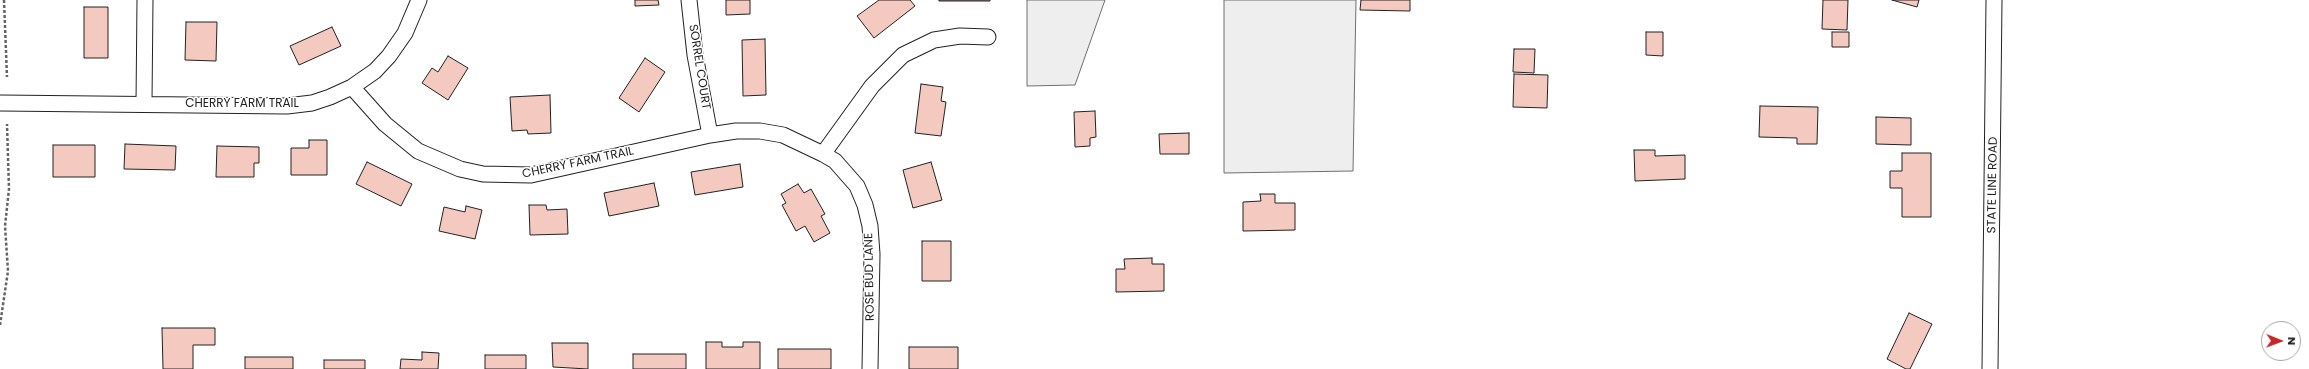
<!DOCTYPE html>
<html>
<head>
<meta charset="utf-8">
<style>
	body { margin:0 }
	#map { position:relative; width:2309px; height:369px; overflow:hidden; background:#fff; font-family:Poppins,sans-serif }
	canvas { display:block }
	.north { position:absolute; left:2261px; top:321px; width:40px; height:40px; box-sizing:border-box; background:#fff; border:1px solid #a7a7a7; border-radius:50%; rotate:91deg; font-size:11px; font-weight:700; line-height:16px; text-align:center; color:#222 }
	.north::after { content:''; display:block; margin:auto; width:14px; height:18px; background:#c62828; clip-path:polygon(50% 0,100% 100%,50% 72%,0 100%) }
</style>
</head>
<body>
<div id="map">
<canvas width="2309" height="369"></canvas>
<div class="north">N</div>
</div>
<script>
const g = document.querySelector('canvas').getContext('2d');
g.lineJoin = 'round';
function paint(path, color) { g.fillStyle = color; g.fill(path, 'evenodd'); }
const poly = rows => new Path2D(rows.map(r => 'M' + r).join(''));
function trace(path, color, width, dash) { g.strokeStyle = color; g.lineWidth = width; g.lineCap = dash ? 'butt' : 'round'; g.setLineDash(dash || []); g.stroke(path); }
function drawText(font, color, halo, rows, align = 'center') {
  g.font = font + ' Poppins,sans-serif'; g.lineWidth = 3; g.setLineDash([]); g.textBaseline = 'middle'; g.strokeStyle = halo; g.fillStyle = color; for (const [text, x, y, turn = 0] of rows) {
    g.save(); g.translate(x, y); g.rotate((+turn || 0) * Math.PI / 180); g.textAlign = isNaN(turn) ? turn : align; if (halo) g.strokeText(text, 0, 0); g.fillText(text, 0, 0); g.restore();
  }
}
const green = poly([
	[1027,0,1105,0,1075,85,1027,86,1027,0],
	[1224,0,1356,0,1353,171,1224,173,1224,0]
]);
paint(green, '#eee');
trace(green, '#6f6f6f', 1);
const building = poly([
	[635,0,658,0,659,5,635,6,635,0],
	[726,0,750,0,750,14,726,15,726,0],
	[879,0,910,0,915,6,874,38,857,16,879,0],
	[939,0,990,0,990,1,939,1,939,0],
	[1361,0,1410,0,1410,11,1360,10,1361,0],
	[1823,0,1848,0,1847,30,1822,29,1823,0],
	[1892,0,1919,0,1917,7,1892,0],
	[84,7,108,7,108,58,84,58,84,7],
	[186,22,217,22,216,61,185,60,186,22],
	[332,27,341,46,299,65,290,46,332,27],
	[1646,32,1663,32,1663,56,1646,55,1646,32],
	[1832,32,1849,32,1849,47,1832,47,1832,32],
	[765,39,766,95,743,96,742,40,765,39],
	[1514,49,1535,49,1534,73,1513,72,1514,49],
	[448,56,468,68,448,100,422,83,432,68,438,72,448,56],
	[645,58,665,72,639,112,619,98,645,58],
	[1514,74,1548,75,1547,108,1513,107,1514,74],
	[921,84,943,87,941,101,946,102,941,136,915,133,921,84],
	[550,95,551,133,528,134,527,130,512,131,510,97,550,95],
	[1760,106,1818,107,1817,144,1797,144,1797,138,1759,137,1760,106],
	[1095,111,1096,137,1090,138,1090,146,1075,147,1074,112,1095,111],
	[1876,117,1911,118,1911,145,1876,144,1876,117],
	[1189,133,1189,154,1160,154,1159,134,1189,133],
	[309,140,327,140,327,175,291,175,291,148,309,148,309,140],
	[125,144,176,146,175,170,124,169,125,144],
	[53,145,95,145,95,177,53,177,53,145],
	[217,146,259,147,259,163,254,163,254,177,216,177,217,146],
	[1634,150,1655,150,1655,156,1685,155,1685,179,1635,181,1634,150],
	[1902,153,1931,153,1931,217,1902,217,1902,188,1890,188,1890,171,1902,171,1902,153],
	[367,162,412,184,401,206,356,184,367,162],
	[931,162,942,200,913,208,903,170,931,162],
	[740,164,743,187,695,195,691,172,740,164],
	[654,183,659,206,609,216,604,193,654,183],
	[798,184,804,193,811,189,825,214,821,216,830,233,814,242,805,226,796,231,782,205,786,203,781,194,798,184],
	[1260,194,1275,194,1275,203,1295,203,1295,230,1243,231,1243,202,1261,201,1260,194],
	[529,205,546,205,547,210,567,209,568,234,530,235,529,205],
	[466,206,482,210,475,239,439,231,444,207,465,212,466,206],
	[922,241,951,241,951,281,922,281,922,241],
	[1152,258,1152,264,1164,264,1164,291,1116,292,1116,269,1125,269,1124,259,1152,258],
	[1909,313,1932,324,1910,369,1906,369,1887,359,1909,313],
	[162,328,215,328,215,345,193,345,193,369,163,369,162,328],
	[706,342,722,342,722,347,743,347,743,342,760,342,760,369,706,369,706,342],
	[552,343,588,343,588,369,553,367,552,343],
	[909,347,958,347,958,369,909,369,909,347],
	[778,349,831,349,831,369,778,369,778,349],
	[422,352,439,353,438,369,400,369,401,359,422,360,422,352],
	[633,354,686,354,686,369,633,369,633,354],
	[485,355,526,355,526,369,485,369,485,355],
	[245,357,293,357,293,369,245,369,245,357],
	[324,360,365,360,365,369,324,369,324,360]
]);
paint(building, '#f3c9c0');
trace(building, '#222', 1);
const street = poly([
	[689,0,695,55,710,135],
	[352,87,385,124,418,151,460,169,483,174,531,175,710,135,736,131,760,131,783,135,823,154,835,161,857,186,865,205,870,226,872,254,870,369],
	[0,103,287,106,312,103,330,97,352,87,375,71,389,56,405,33,419,0],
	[144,103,145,0],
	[823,154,872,86,903,55,934,40,960,36,988,37],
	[1990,369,1994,0]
]);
trace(street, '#222', 17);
trace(poly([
	[4,0,7,77],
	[0,325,8,271,5,226,9,189,7,124]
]), '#646464', 2.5, [3, 2]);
trace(street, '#fff', 15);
drawText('12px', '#222', '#fff', [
	["SORREL COURT",699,67,81],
	["CHERRY FARM TRAIL",242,104],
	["CHERRY FARM TRAIL",578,163,-12],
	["STATE LINE ROAD",1993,185,-89],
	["ROSE BUD LANE",870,277,-91]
]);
</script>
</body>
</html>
